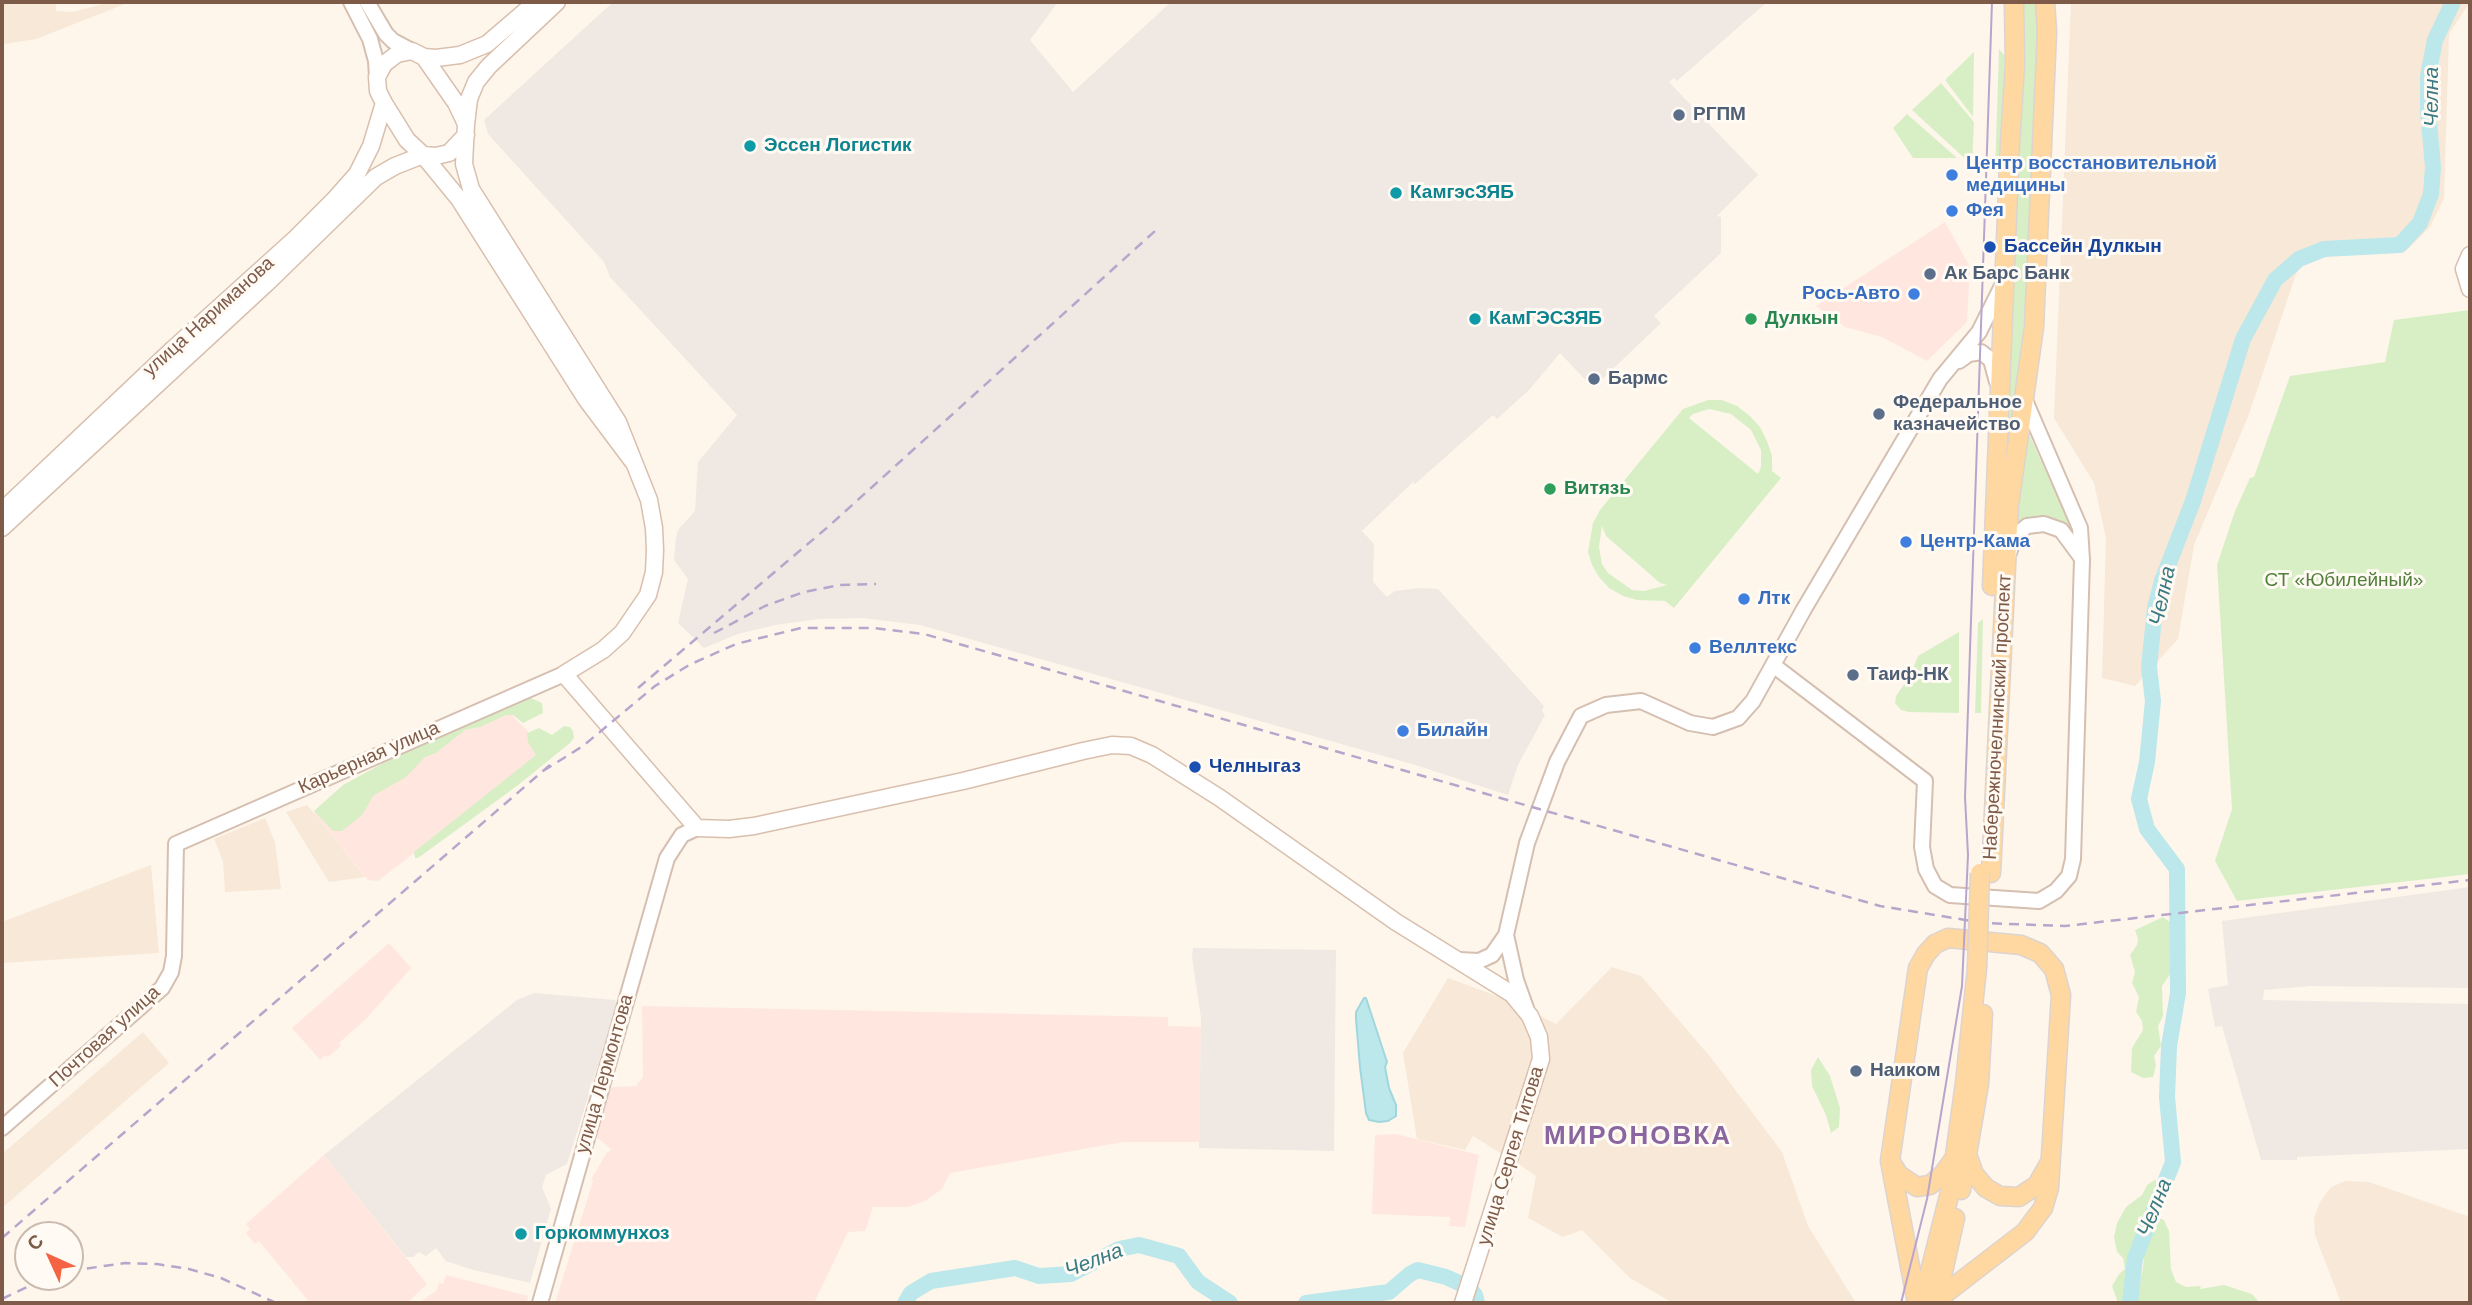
<!DOCTYPE html>
<html>
<head>
<meta charset="utf-8">
<style>
	body { margin:0 }
	#map { position:relative; width:2472px; height:1305px; overflow:hidden; background:#fef6eb; font-family:Arial,sans-serif }
	canvas { display:block }
	.frame { position:absolute; inset:0; border:4px solid #7e5a49; pointer-events:none }
	.north { position:absolute; left:14px; top:1221px; width:70px; height:70px; box-sizing:border-box; background:#fffaf3; border:2px solid #cbbaaf; border-radius:50%; rotate:315deg; font-size:19px; font-weight:700; line-height:28px; text-align:center; color:#7e5a49 }
	.north::after { content:''; display:block; margin:auto; width:24px; height:32px; background:#f46444; clip-path:polygon(50% 0,100% 100%,50% 72%,0 100%) }
</style>
</head>
<body>
<div id="map">
<canvas width="2472" height="1305"></canvas>
<div class="frame"></div>
<div class="north">С</div>
</div>
<script>
const g = document.querySelector('canvas').getContext('2d');
g.lineJoin = 'round';
function paint(path, color) { g.fillStyle = color; g.fill(path, 'evenodd'); }
const poly = rows => new Path2D(rows.map(r => 'M' + r).join(''));
function trace(path, color, width, dash) { g.strokeStyle = color; g.lineWidth = width; g.lineCap = dash ? 'butt' : 'round'; g.setLineDash(dash || []); g.stroke(path); }
function drawText(font, color, halo, rows, align = 'center') {
  g.font = font + ' Arial,sans-serif'; g.lineWidth = 6; g.setLineDash([]); g.textBaseline = 'middle'; g.strokeStyle = halo; g.fillStyle = color; for (const [text, x, y, turn = 0] of rows) {
    g.save(); g.translate(x, y); g.rotate((+turn || 0) * Math.PI / 180); g.textAlign = isNaN(turn) ? turn : align; if (halo) g.strokeText(text, 0, 0); g.fillText(text, 0, 0); g.restore();
  }
}
paint(poly([
	[2,2,56,2,56,11,73,12,110,2,130,2,36,39,4,44,2,43],
	[2071,2,2470,2,2449,34,2444,198,2430,227,2409,248,2314,248,2296,274,2249,414,2194,545,2178,639,2135,686,2102,678,2106,538,2094,483,2054,418],
	[307,805,314,813,365,877,329,882,286,812],
	[265,818,275,842,281,889,225,892,223,861,214,839],
	[151,865,159,953,2,963,2,922],
	[1612,967,1641,976,1712,1059,1782,1152,1808,1226,1856,1303,1673,1303,1630,1278,1582,1230,1563,1237,1528,1218,1536,1176,1523,1167,1473,1136,1465,1150,1417,1139,1403,1053,1448,978,1513,1002,1556,1024],
	[143,1032,169,1063,2,1208,2,1154],
	[2346,1181,2369,1182,2470,1217,2470,1303,2341,1303,2315,1235,2314,1218,2320,1202,2331,1187]
]), '#f7e8d8');
paint(poly([
	[1945,222,1970,267,1967,322,1927,361,1882,337,1845,327,1816,306],
	[504,712,512,715,546,751,378,881,368,880,314,813,396,763],
	[389,943,411,968,366,1019,339,1043,341,1046,328,1057,325,1055,320,1060,292,1028],
	[642,1006,1168,1017,1168,1026,1201,1027,1199,1142,1123,1142,950,1173,942,1189,925,1201,908,1207,873,1207,865,1231,848,1232,814,1303,555,1303,593,1181,591,1180,607,1152,609,1153,611,1149,594,1135,608,1090,613,1087,636,1086,643,1077],
	[1396,1134,1479,1155,1465,1227,1449,1226,1450,1217,1372,1214,1375,1135],
	[324,1155,427,1284,407,1303,310,1303,259,1241,255,1244,246,1233,250,1229,246,1224],
	[446,1275,528,1296,527,1303,419,1303,437,1290,439,1283,443,1284]
]), '#ffe6de');
paint(poly([
	[613,2,1058,2,1030,40,1073,92,1171,2,1765,2,1766,3,1677,81,1674,78,1669,82,1758,175,1717,216,1721,217,1721,253,1654,316,1661,323,1593,388,1560,353,1529,390,1497,419,1493,415,1415,484,1413,482,1362,531,1374,544,1373,582,1387,597,1395,591,1420,588,1438,589,1544,706,1542,711,1545,715,1518,765,1508,795,1412,764,920,625,863,618,819,619,775,625,738,634,704,648,678,623,688,579,674,560,676,538,678,530,695,511,698,462,737,415,610,277,604,262,488,134,484,120],
	[2470,887,2470,988,2311,986,2264,990,2263,1000,2470,1004,2470,1149,2297,1157,2297,1160,2261,1160,2222,1026,2215,1027,2208,989,2228,985,2222,921],
	[1193,948,1336,950,1334,1151,1199,1148,1201,1018,1192,957],
	[534,993,615,1000,617,1005,567,1164,546,1175,542,1187,551,1209,530,1283,470,1269,446,1261,436,1248,426,1256,419,1252,413,1257,406,1257,324,1155,517,1000]
]), '#f0e9e3');
paint(poly([
	[2019,2,2037,2,2038,26,2024,325,2002,496,2000,496,2017,184,2021,67],
	[1999,49,2005,56,2000,173,1995,172],
	[1974,52,1973,117,1945,80],
	[1941,83,1974,122,1972,165,1912,110],
	[1907,114,1957,158,1913,158,1893,128],
	[2470,310,2470,874,2237,901,2215,861,2232,809,2217,565,2235,511,2250,478,2254,477,2290,376,2385,362,2394,320],
	[1708,400,1722,400,1737,406,1750,416,1760,427,1767,441,1772,456,1772,471,1781,478,1674,608,1665,601,1637,600,1623,596,1609,588,1599,577,1592,565,1588,552,1593,523,1600,510,1683,409],
	[1709,409,1731,414,1751,430,1761,450,1761,467,1758,474,1689,418,1693,414],
	[1602,526,1606,536,1660,583,1667,585,1644,591,1632,590,1608,573,1602,564,1599,547],
	[2028,432,2074,533,2075,537,2062,526,2011,534],
	[1983,619,1981,713,1975,713,1978,623],
	[1959,632,1959,713,1909,712,1901,710,1895,703,1896,696,1910,676,1918,656],
	[531,698,542,703,543,713,523,723,513,715,506,715,480,727,465,730,436,753,425,757,406,777,373,796,362,815,342,831,333,831,314,811,343,785,400,754,521,700],
	[564,726,570,727,573,731,574,738,570,743,517,786,418,858,415,858,414,852,536,755,528,742,527,733,539,728,552,735],
	[2163,917,2171,923,2171,973,2162,986,2163,1016,2158,1026,2161,1046,2154,1056,2156,1065,2153,1077,2143,1078,2131,1072,2132,1048,2143,1030,2142,1021,2136,1012,2139,997,2132,983,2135,972,2130,955,2137,945,2138,939,2135,930],
	[1818,1057,1830,1076,1840,1108,1839,1127,1831,1133,1826,1115,1812,1086,1811,1070],
	[2156,1179,2156,1191,2141,1222,2131,1269,2137,1278,2135,1287,2127,1288,2126,1303,2116,1303,2117,1300,2112,1286,2119,1274,2125,1269,2123,1258,2117,1252,2114,1237,2117,1223,2126,1207,2142,1195,2147,1185],
	[2159,1218,2164,1220,2169,1231,2171,1269,2176,1282,2186,1287,2201,1286,2200,1289,2224,1285,2252,1294,2260,1303,2136,1303,2143,1268,2144,1253]
]), '#d8efc6');
const water = poly([
	[1364,998,1366,998,1387,1062,1385,1067,1389,1088,1396,1105,1396,1116,1388,1121,1379,1122,1369,1120,1366,1113,1360,1067,1356,1019,1356,1012,1364,998]
]);
paint(water, '#bce7eb');
trace(water, '#a0d7de', 2);
trace(poly([
	[905,1303,911,1293,931,1281,1015,1268,1039,1276,1071,1274,1119,1249,1139,1245,1179,1256,1198,1282,1230,1303],
	[1306,1303,1389,1292,1410,1274,1418,1270,1446,1277,1468,1287,1475,1295,1477,1303],
	[2130,1303,2135,1258,2173,1162,2167,1097,2169,1046,2178,993,2177,869,2147,829,2139,799,2147,762,2153,701,2149,667,2155,608,2162,581,2193,501,2243,339,2275,280,2299,259,2324,249,2400,245,2420,223,2431,194,2433,167,2428,111,2428,76,2435,40,2453,2]
]), '#bce7eb', 16);
const tertiary = poly([
	[351,2,370,39,376,61,377,77],
	[367,2,386,34,393,41,412,51],
	[1959,361,1969,354,1981,352,1991,360,1997,382],
	[2009,553,2014,537,2027,526,2044,524,2061,530,2081,557],
	[1773,665,1925,781,1922,847,1926,869,1935,886,1950,895,2039,901,2056,891,2069,876,2073,859,2082,560,2080,528,2024,398],
	[1506,935,1516,980,1526,1008],
	[1459,960,1479,961,1492,955,1506,935,1527,843,1557,762,1581,716,1606,705,1641,701,1690,723,1713,727,1738,718,1753,701,1804,609,1940,379,1979,332,2002,286],
	[2,1128,162,988,171,972,174,956,176,844,564,674],
	[540,1303,667,858,682,835,697,828]
]);
const secondary = poly([
	[424,57,436,58,460,55,487,44,536,2],
	[466,124,469,99,476,82,489,66,557,2],
	[423,155,436,156,449,153,466,135],
	[2470,255,2464,269,2470,289],
	[634,463,586,399,459,199,423,155,407,140,384,103,378,91,377,77,384,64,397,54,412,51,424,57,456,103,466,124,464,164,471,189,618,422,649,500,654,528,655,550,654,572,648,595,622,633,603,650,564,674,697,828,729,829,754,826,963,781,1083,751,1112,745,1131,746,1152,755,1220,798,1396,922,1512,994,1530,1016,1539,1037,1541,1059,1463,1303],
	[2,511,173,349,296,238,334,200,357,174,371,146,384,103],
	[2,528,267,283,376,177,395,166,423,155]
]);
const primary = poly([
	[1992,586,2010,142,2015,64,2014,2],
	[1991,873,2009,505,2034,327,2047,32,2045,2],
	[1968,1157,1974,1174,1986,1188,2000,1196,2019,1197,2037,1185,2049,1164],
	[1890,1161,1899,1175,1917,1187,1930,1185,1943,1174,1954,1159],
	[1961,1190,1979,1084,1983,1014],
	[1917,1303,1890,1161,1918,968,1926,954,1935,944,1948,938,2021,945,2040,953,2054,969,2061,995,2049,1188,2043,1208,2025,1232,1938,1299],
	[1922,1303,1950,1192,1965,1083,1977,968],
	[1936,1303,1955,1218]
]);
trace(tertiary, '#d5bfb0', 18);
trace(secondary, '#d9bfad', 19);
trace(primary, '#ddd4d0', 21);
trace(tertiary, '#fff', 14);
trace(secondary, '#fff', 16);
trace(primary, '#ffd8a1', 18);
trace(poly([
	[1901,1303,1927,1199,1962,986,1968,855,1965,797,1992,2]
]), '#b8a5cc', 2);
trace(poly([
	[714,633,765,606,804,592,840,585,876,584],
	[638,688,829,526,1155,231],
	[543,771,583,746,655,686,689,665,736,644,801,628,874,628,924,634,1880,906,1984,923,2065,926,2470,880],
	[2,1238,551,764],
	[70,1271,125,1263,157,1264,189,1269,221,1278,276,1303],
	[2,1299,48,1277]
]), '#b8a5cc', 2.5, [10, 7]);
const primaryBridge = poly([
	[1977,968,1980,873]
]);
trace(primaryBridge, '#ddd4d0', 21, []);
trace(primaryBridge, '#ffd8a1', 18);
for (const [x, y, r, color] of [
	[1679,115,7,"#5c6f8a"],
	[750,146,7,"#0f9aa8"],
	[1952,175,7,"#3f7fe0"],
	[1396,193,7,"#0f9aa8"],
	[1952,211,7,"#3f7fe0"],
	[1990,247,7,"#1a4fb4"],
	[1930,274,7,"#5c6f8a"],
	[1914,294,7,"#3f7fe0"],
	[1475,319,7,"#0f9aa8"],
	[1751,319,7,"#2e9e5b"],
	[1594,379,7,"#5c6f8a"],
	[1879,414,7,"#5c6f8a"],
	[1550,489,7,"#2e9e5b"],
	[1906,542,7,"#3f7fe0"],
	[1744,599,7,"#3f7fe0"],
	[1695,648,7,"#3f7fe0"],
	[1853,675,7,"#5c6f8a"],
	[1403,731,7,"#3f7fe0"],
	[1195,767,7,"#1a4fb4"],
	[1856,1071,7,"#5c6f8a"],
	[521,1234,7,"#0f9aa8"]
]) { const dot = new Path2D(); dot.arc(x, y, r, 0, 2 * Math.PI); g.fillStyle = color; g.fill(dot); trace(dot, '#fffaf3', 2.5); }
drawText('bold 19px', '#4e5e75', '#fffaf3', [
	["РГПМ",1693,115],
	["Ак Барс Банк",1944,274],
	["Бармс",1608,379],
	["Федеральное",1893,403],
	["казначейство",1893,425],
	["Таиф-НК",1867,675],
	["Наиком",1870,1071]
], 'left');
drawText('bold 19px', '#0d838f', '#fffaf3', [
	["Эссен Логистик",764,146],
	["КамгэсЗЯБ",1410,193],
	["КамГЭСЗЯБ",1489,319],
	["Горкоммунхоз",535,1234]
], 'left');
drawText('bold 19px', '#366cbe', '#fffaf3', [
	["Центр восстановительной",1966,164],
	["медицины",1966,186],
	["Фея",1966,211],
	["Рось-Авто",1900,294,"right"],
	["Центр-Кама",1920,542],
	["Лтк",1758,599],
	["Веллтекс",1709,648],
	["Билайн",1417,731]
], 'left');
drawText('bold 19px', '#164399', '#fffaf3', [
	["Бассейн Дулкын",2004,247],
	["Челныгаз",1209,767]
], 'left');
drawText('19px', '#7e5a49', '#fffaf3', [
	["улица Нариманова",209,317,-42],
	["Набережночелнинский проспект",1998,717,-87],
	["Карьерная улица",369,758,-24],
	["Почтовая улица",105,1037,-42],
	["улица Лермонтова",605,1074,-74],
	["улица Сергея Титова",1511,1156,-73]
]);
drawText('bold 19px', '#27864d', '#fffaf3', [
	["Дулкын",1765,319],
	["Витязь",1564,489]
], 'left');
drawText('19px', '#527f3c', '#fffaf3', [
	["СТ «Юбилейный»",2344,581]
]);
drawText('italic 21px', '#3a7b84', '#fffaf3', [
	["Челна",2432,97,-90],
	["Челна",2163,596,-78],
	["Челна",2155,1208,-68],
	["Челна",1094,1261,-21]
]);
g.letterSpacing = '2px';
drawText('bold 26px', '#8a66a0', '#fffaf3', [
	["МИРОНОВКА",1638,1137]
]);
g.letterSpacing = '0px';
</script>
</body>
</html>
